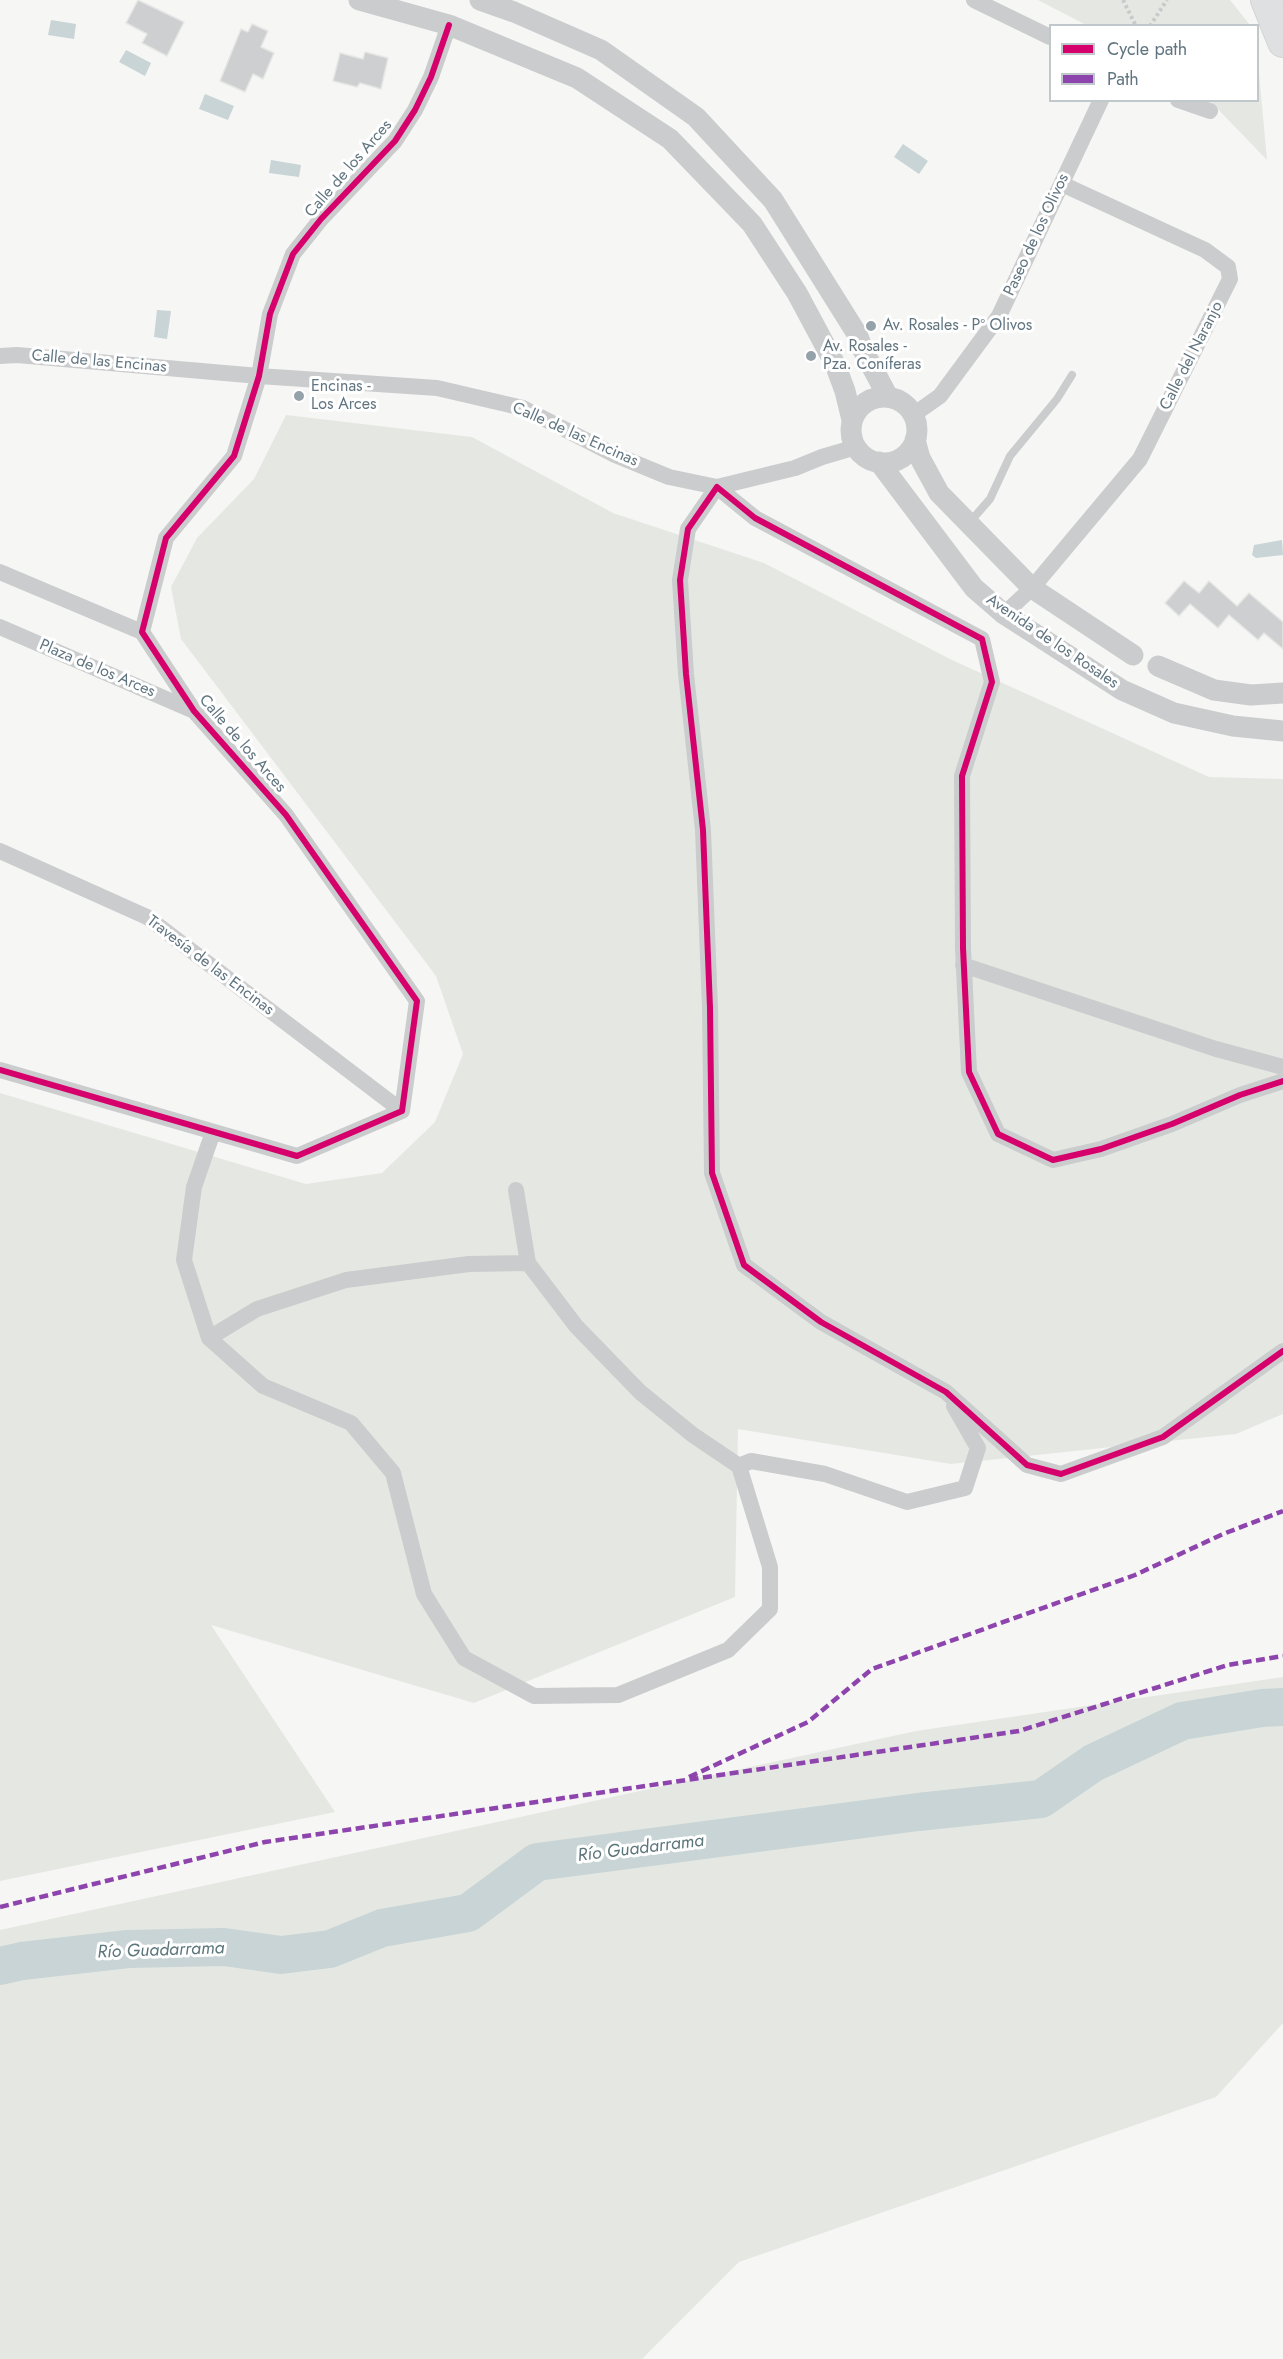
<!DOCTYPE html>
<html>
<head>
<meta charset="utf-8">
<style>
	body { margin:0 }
	#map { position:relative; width:1283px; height:2359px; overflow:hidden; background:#f6f6f5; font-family:Jost,sans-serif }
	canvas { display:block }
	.legend { position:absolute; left:1049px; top:24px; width:210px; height:78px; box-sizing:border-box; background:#fff; border:2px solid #c0c8cc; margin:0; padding:8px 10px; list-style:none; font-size:18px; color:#617580 }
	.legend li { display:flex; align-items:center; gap:12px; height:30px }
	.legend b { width:30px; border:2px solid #c0c8cc }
</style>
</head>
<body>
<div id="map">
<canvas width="1283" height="2359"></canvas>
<ul class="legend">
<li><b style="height:8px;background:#d6006c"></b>Cycle path</li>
<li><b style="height:8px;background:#8e44ad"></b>Path</li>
</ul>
</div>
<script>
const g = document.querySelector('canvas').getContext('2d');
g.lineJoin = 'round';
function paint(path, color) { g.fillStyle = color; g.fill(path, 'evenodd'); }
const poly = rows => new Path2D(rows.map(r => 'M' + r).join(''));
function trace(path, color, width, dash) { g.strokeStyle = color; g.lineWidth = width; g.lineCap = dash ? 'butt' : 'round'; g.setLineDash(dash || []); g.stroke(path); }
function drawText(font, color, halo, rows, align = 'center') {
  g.font = font + ' Jost,sans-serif'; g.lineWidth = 6; g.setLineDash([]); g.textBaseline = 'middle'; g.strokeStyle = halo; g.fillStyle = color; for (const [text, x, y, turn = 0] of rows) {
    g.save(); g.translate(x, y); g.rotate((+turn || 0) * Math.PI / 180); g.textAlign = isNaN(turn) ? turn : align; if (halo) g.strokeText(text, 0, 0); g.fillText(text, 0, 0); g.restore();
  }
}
paint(poly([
	[1038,0,1230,0,1250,25,1086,25],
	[1258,62,1267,160,1210,101,1258,100],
	[286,415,472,437,613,513,764,563,952,660,1209,777,1283,779,1283,1414,1236,1434,951,1464,738,1429,735,1597,474,1703,211,1625,335,1812,0,1881,0,1093,306,1184,382,1173,435,1122,463,1054,436,976,181,639,171,587,197,538,254,479],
	[1283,1677,1283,2023,1216,2097,739,2262,642,2359,0,2359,0,1930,916,1731]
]), '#e5e8e2');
paint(poly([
	[51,20,76,24,74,39,48,35],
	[126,50,151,63,145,76,119,62],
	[205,94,234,106,228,120,199,109],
	[903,144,928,161,919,174,894,157],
	[271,160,301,165,299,177,269,173],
	[157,310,171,311,167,339,154,337],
	[1282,540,1283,555,1256,558,1252,555,1254,545]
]), '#c8d4d5');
trace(poly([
	[0,1966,22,1961,128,1949,224,1947,281,1955,330,1949,382,1928,468,1913,537,1862,918,1812,1041,1799,1093,1763,1182,1721,1262,1708,1283,1707]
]), '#c8d4d5', 38);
const building = poly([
	[138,0,184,22,167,56,142,43,147,34,126,23,138,0],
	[252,24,268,31,261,47,274,53,263,79,253,74,245,92,220,81,241,29,248,32,252,24],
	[365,52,388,58,381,89,360,83,357,87,333,81,340,53,363,59,365,52],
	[1184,581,1199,593,1209,581,1237,606,1249,593,1283,622,1283,649,1264,633,1258,640,1229,615,1218,628,1190,604,1179,616,1165,603,1184,581]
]);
paint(building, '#cdcfd0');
trace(building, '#e6e6e4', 1.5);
const motorway = poly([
	[1266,0,1283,42]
]);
trace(motorway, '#d3d3d3', 32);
trace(poly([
	[1123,0,1136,26],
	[1150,26,1167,0]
]), '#c8c9ca', 4, [3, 3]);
trace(poly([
	[969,523,990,499,1010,456,1057,399,1072,375]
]), '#cbcccd', 8);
trace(poly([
	[974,0,1050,37],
	[1178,100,1210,111],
	[0,356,17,355,259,376,437,388,523,408,613,454,669,477,717,487,795,468,822,457,856,447],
	[913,415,940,396,999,316,1101,100],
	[0,572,142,632],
	[1004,614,1032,588,1140,459,1230,279,1228,267,1205,250,1062,184],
	[0,627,194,711],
	[0,851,147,917,402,1111],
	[963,965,1216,1049,1283,1067],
	[0,1070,297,1156,402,1111,417,1001,286,815,194,711,142,632,166,538,234,456,259,376,270,314,293,254,321,219,395,141,415,110,431,77,449,25],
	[1283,1081,1240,1095,1172,1124,1101,1149,1053,1160,998,1134,969,1072,963,948,962,776,992,682,982,639,755,518,717,487,688,529,680,580,686,674,703,830,710,1008,712,1173,744,1265,821,1322,946,1392,1027,1465,1061,1474,1163,1437,1283,1351],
	[213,1132,194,1187,184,1260,209,1338,263,1386,351,1423,393,1473,424,1594,464,1658,534,1696,618,1695,728,1650,770,1609,770,1567,739,1466,751,1461,825,1474,907,1502,965,1488,978,1448,954,1406],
	[516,1190,528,1263],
	[209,1338,257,1309,346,1280,469,1264,528,1263,576,1326,640,1392,693,1435,739,1466]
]), '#cbcccd', 16);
trace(poly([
	[359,0,449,25,577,78,670,139,752,224,797,293,835,364,845,391,852,420],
	[480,0,514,12,601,50,696,117,773,200,857,334,863,350,888,397],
	'851 430a33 33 0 1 1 66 0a33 33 0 1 1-66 0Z',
	[915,440,920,458,939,493,1032,588,1133,655],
	[879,462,974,588,1004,614,1122,690,1174,713,1233,726,1283,731],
	[1158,666,1214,690,1251,695,1283,693]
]), '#cbcccd', 21);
trace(motorway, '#dfe0e1', 30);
trace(poly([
	[689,1777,808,1722,872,1669,1135,1575,1223,1534,1283,1511],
	[0,1907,265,1842,1019,1731,1228,1665,1283,1656]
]), '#8e44ad', 4.5, [9, 4.5]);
trace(poly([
	[0,1070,297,1156,402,1111,417,1001,286,815,194,711,142,632,166,538,234,456,259,376,270,314,293,254,321,219,395,141,415,110,431,77,449,25],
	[1283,1081,1240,1095,1172,1124,1101,1149,1053,1160,998,1134,969,1072,963,948,962,776,992,682,982,639,755,518,717,487,688,529,680,580,686,674,703,830,710,1008,712,1173,744,1265,821,1322,946,1392,1027,1465,1061,1474,1163,1437,1283,1351]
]), '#d6006c', 6);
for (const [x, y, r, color] of [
	[871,326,6,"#95a2a9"],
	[811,356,6,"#95a2a9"],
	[299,396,6,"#95a2a9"]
]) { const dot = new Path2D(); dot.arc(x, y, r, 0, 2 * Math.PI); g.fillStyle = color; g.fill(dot); trace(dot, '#fff', 2); }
drawText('16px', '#617580', '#fff', [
	["Calle de los Arces",349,169,-49],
	["Paseo de los Olivos",1037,235,-65],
	["Calle del Naranjo",1192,356,-63],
	["Calle de las Encinas",99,362,5],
	["Calle de las Encinas",575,435,24],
	["Avenida de los Rosales",1052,642,34],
	["Plaza de los Arces",97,669,23],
	["Calle de los Arces",242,744,49],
	["Travesía de las Encinas",210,966,37]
]);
drawText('16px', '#617580', '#fff', [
	["Av. Rosales - Pº Olivos",883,326],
	["Av. Rosales -",823,347],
	["Pza. Coníferas",823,365],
	["Encinas -",311,387],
	["Los Arces",311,405]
], 'left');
drawText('italic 18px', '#5c767b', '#fff', [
	["Río Guadarrama",641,1849,-7],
	["Río Guadarrama",161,1951,-2]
]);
</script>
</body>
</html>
